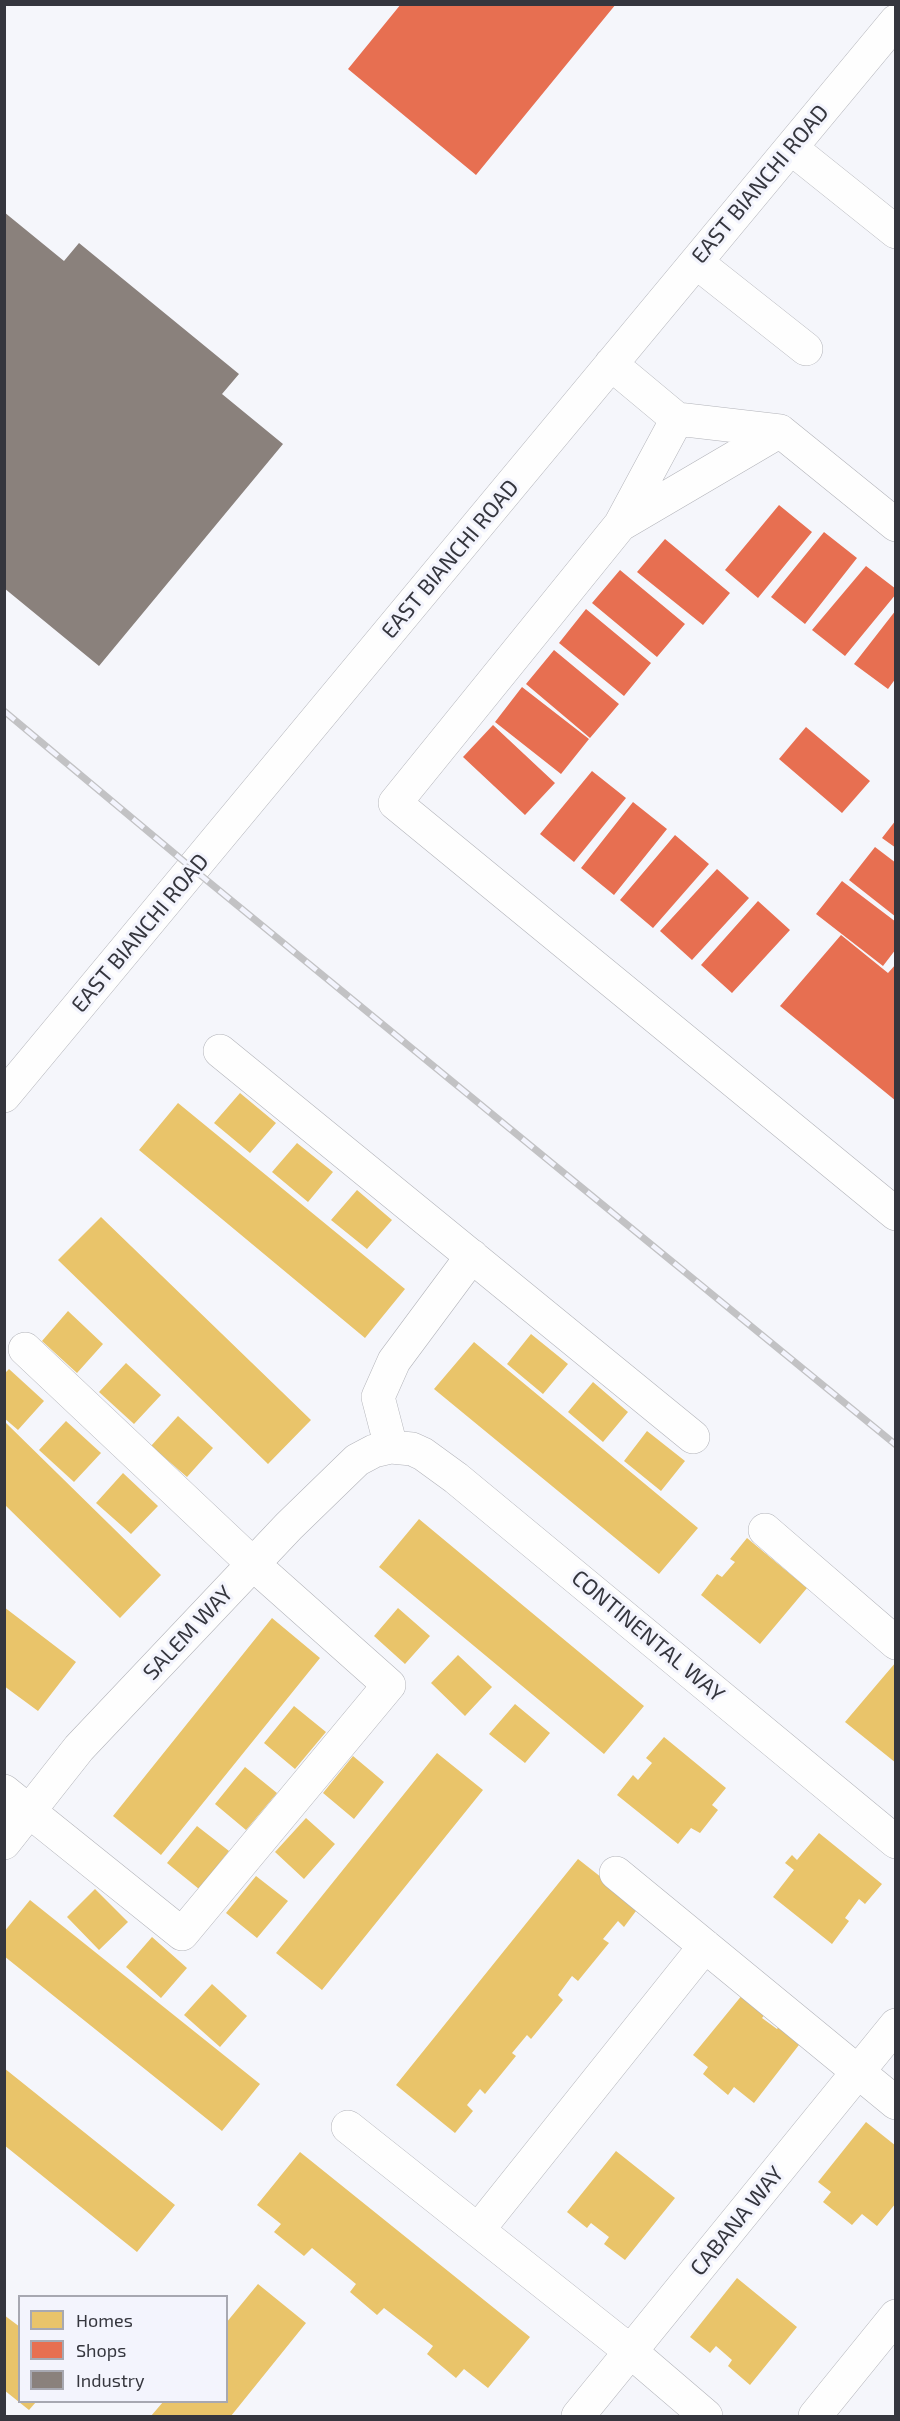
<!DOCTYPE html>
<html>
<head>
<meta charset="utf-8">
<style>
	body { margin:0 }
	#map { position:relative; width:900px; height:2421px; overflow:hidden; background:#f5f6fb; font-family:"Exo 2",sans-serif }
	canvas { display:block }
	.frame { position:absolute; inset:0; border:6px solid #35363e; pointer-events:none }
	.legend { position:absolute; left:18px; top:2295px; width:210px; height:108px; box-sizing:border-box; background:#f3f4fd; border:2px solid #a7a8b1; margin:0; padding:8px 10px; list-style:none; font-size:18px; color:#35363e }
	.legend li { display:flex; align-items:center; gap:12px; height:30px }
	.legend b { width:30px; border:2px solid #a7a8b1 }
</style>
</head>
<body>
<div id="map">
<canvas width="900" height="2421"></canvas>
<div class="frame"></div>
<ul class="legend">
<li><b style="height:16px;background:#e9c46a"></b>Homes</li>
<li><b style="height:16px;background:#e76f51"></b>Shops</li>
<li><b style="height:16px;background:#8a817c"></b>Industry</li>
</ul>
</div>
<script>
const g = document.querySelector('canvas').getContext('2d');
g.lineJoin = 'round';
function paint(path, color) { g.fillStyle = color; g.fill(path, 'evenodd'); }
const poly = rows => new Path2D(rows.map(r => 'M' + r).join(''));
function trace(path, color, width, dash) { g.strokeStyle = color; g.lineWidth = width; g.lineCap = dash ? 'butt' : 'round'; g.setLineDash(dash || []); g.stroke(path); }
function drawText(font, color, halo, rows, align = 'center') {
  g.font = font + ' "Exo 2",sans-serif'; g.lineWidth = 6; g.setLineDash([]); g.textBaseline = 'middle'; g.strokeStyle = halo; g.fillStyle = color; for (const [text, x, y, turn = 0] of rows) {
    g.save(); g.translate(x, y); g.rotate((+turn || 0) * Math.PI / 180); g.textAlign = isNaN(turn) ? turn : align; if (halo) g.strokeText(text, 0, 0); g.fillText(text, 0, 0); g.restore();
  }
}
paint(poly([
	[240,1093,276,1123,250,1153,214,1123],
	[178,1103,405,1289,365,1338,139,1150],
	[297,1143,333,1172,308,1202,272,1172],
	[357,1190,392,1220,367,1249,331,1220],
	[101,1217,311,1420,268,1464,58,1260],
	[68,1311,103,1344,77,1373,42,1341],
	[531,1334,568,1364,543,1394,507,1364],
	[474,1342,698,1528,659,1574,434,1389],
	[126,1363,161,1395,134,1424,99,1392],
	[9,1369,44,1401,18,1430,4,1418,4,1374],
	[593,1382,628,1412,603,1442,568,1412],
	[178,1416,213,1448,187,1477,151,1446],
	[66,1421,101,1453,74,1482,39,1450],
	[5,1422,161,1575,120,1618,5,1505],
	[647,1431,685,1461,661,1491,624,1461],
	[123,1473,158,1506,131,1534,96,1503],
	[419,1519,644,1706,604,1754,379,1567],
	[747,1538,807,1588,760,1644,701,1595,717,1574,722,1577,735,1562,730,1559],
	[4,1607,76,1662,38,1711,4,1686],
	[398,1608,430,1636,405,1664,374,1636],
	[272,1618,320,1658,161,1855,113,1816],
	[458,1655,492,1687,465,1716,431,1683],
	[896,1662,896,1763,845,1722],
	[515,1704,550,1733,525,1763,489,1734],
	[294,1706,326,1732,295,1769,264,1743],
	[664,1737,726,1788,712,1805,718,1810,700,1833,691,1828,678,1844,617,1795,633,1775,638,1780,652,1763,646,1758],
	[437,1753,483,1790,322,1990,276,1953],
	[353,1756,384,1782,354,1819,323,1793],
	[245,1767,277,1793,246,1830,215,1804],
	[306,1818,335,1844,304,1879,275,1852],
	[197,1826,229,1851,199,1889,167,1863],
	[819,1833,882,1884,865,1904,859,1899,845,1918,849,1921,832,1944,773,1897,794,1870,785,1863,792,1855,797,1860],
	[578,1859,639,1907,624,1927,618,1921,603,1939,609,1943,578,1981,572,1976,558,1995,563,2000,531,2039,527,2035,512,2053,516,2056,485,2094,480,2089,467,2105,473,2111,455,2133,396,2085],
	[256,1876,288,1901,257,1938,226,1913],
	[95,1889,128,1922,99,1950,67,1917],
	[30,1900,260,2084,222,2131,4,1956,4,1932],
	[152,1937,187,1968,161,1998,126,1967],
	[212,1984,247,2016,220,2047,184,2015],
	[743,1994,766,2013,762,2018,777,2029,781,2024,802,2041,754,2103,734,2087,728,2095,703,2074,708,2067,693,2055],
	[4,2068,175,2205,137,2252,4,2145],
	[866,2122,896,2146,896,2203,877,2226,862,2214,852,2225,823,2202,831,2192,818,2182],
	[616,2151,675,2198,625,2260,604,2244,609,2237,591,2223,587,2228,567,2212],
	[300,2152,530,2337,488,2388,464,2369,456,2378,427,2354,433,2346,384,2308,377,2315,350,2292,356,2284,312,2248,304,2256,274,2232,281,2224,257,2205],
	[737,2278,797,2327,750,2385,728,2366,732,2360,716,2346,710,2353,690,2337],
	[258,2284,306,2323,231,2416,151,2416,163,2402,226,2402,226,2323],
	[4,2315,20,2327,20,2402,36,2402,29,2410,4,2390]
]), '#e9c46a');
paint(poly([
	[401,4,616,4,476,175,348,69],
	[779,505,812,532,758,598,725,570],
	[824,532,857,558,805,624,771,597],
	[665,539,730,593,703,625,637,572],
	[866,566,896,589,896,594,845,656,812,630],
	[620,570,685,624,657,657,592,603],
	[586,609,651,663,624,696,559,643],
	[896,610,896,678,888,689,854,664],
	[554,650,619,704,590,738,526,684],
	[522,687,589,739,561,774,495,722],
	[493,725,555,783,525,815,463,757],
	[806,727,870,781,842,813,779,759],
	[592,771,626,798,574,862,540,834],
	[633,802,667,829,614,895,581,868],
	[896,820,896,848,882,838],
	[675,835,709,864,653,928,620,900],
	[875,847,896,863,896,917,849,880],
	[717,869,749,898,692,960,660,931],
	[842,881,896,922,896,949,883,966,816,914],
	[758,901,790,930,732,993,701,965],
	[841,935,888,973,896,964,896,1101,780,1006]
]), '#e76f51');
paint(poly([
	[4,212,64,261,79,243,239,374,222,394,283,444,99,666,4,588]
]), '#8a817c');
const minor = poly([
	[791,148,896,232],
	[696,262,806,349],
	[611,364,677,419,780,431,896,525],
	[677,419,620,525,395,803,896,1214],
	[620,525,780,431],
	[220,1051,693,1437],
	[4,1096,896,21],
	[391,1447,378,1397,394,1361,472,1256],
	[765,1530,896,1643],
	[4,1791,182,1934,389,1685,253,1564,25,1349],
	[4,1843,79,1748,289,1526,357,1460,374,1451,391,1447,412,1449,423,1454,456,1478,896,1842],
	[616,1873,896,2103],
	[348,2127,630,2351,706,2416],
	[478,2230,705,1946],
	[578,2416,896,2025],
	[815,2416,896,2316]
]);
trace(minor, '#b2b3b9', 34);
trace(minor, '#fefefe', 33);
const rail = poly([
	[4,711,193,869,896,1445]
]);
trace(rail, '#c2c2c4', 7);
trace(rail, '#f3f4fd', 4.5, [14]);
drawText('22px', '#35363e', '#f3f4fd', [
	["EAST BIANCHI ROAD",760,184,-50],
	["EAST BIANCHI ROAD",450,559,-50],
	["EAST BIANCHI ROAD",140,933,-50],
	["SALEM WAY",188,1633,-47],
	["CONTINENTAL WAY",648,1636,40],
	["CABANA WAY",737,2221,-51]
]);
</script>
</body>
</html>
